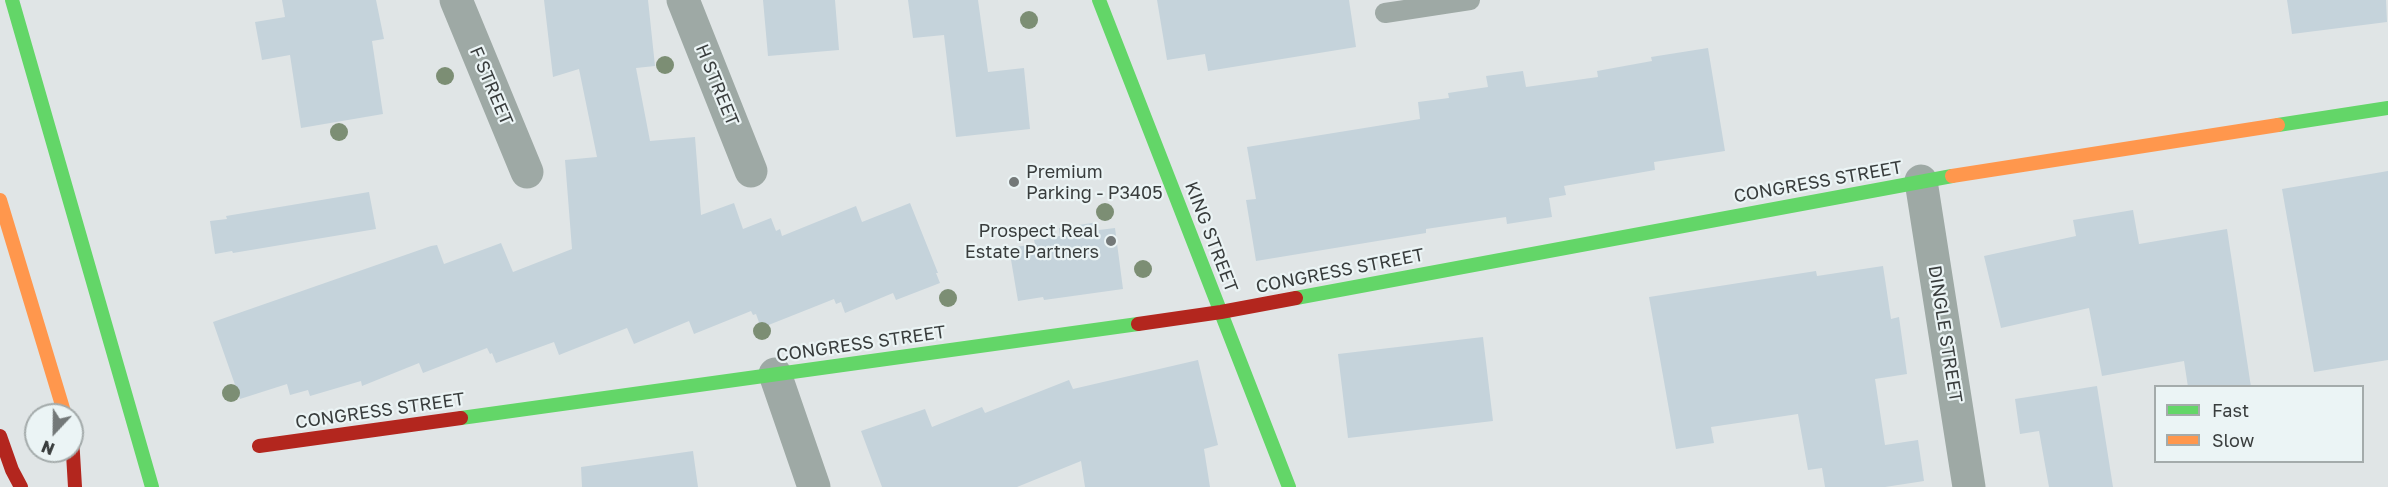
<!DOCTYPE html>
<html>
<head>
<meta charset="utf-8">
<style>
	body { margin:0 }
	#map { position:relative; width:2388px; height:487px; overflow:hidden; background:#e0e5e6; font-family:"Golos Text",sans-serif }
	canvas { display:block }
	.legend { position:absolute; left:2154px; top:385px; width:210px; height:78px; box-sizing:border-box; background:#ebf4f5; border:2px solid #a4abab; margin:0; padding:8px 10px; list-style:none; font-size:18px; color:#393d3d }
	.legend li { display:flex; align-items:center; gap:12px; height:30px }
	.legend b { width:30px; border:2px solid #a4abab }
	.north { position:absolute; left:24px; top:403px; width:60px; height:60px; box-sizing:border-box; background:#ebf4f5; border:2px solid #a4abab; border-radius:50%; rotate:202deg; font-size:16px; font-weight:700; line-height:24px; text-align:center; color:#393d3d }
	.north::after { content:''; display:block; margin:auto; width:21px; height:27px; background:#737878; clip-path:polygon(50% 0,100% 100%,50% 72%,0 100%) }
</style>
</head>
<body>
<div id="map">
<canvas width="2388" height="487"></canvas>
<ul class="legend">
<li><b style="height:8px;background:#63d668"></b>Fast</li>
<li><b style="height:8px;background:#ff974d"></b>Slow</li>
</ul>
<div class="north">N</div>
</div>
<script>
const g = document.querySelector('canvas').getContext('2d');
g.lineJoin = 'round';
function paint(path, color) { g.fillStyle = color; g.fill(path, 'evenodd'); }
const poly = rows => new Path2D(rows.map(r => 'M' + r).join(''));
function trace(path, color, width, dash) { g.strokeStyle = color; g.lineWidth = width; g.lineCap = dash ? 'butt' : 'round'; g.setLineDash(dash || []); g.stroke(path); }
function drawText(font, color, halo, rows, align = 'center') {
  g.font = font + ' "Golos Text",sans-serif'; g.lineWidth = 4.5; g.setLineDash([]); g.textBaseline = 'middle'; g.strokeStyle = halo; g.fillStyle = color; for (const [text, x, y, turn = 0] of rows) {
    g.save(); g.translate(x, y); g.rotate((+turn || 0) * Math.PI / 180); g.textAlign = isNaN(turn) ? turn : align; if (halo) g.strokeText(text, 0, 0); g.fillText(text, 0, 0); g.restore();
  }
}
paint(poly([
	[282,0,376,0,384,39,372,41,383,114,301,128,290,55,262,60,255,22,285,17],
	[544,0,648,0,655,66,636,68,650,141,695,137,701,215,734,203,743,229,771,218,776,231,780,229,782,236,856,206,862,222,910,203,938,273,936,273,940,283,896,300,893,293,845,313,841,302,836,304,834,299,761,328,756,314,753,315,751,311,694,334,689,321,634,344,627,328,559,355,554,342,496,363,492,353,490,354,487,348,423,373,419,363,362,386,361,381,310,396,308,390,290,395,287,384,240,399,213,322,431,246,437,245,444,264,501,243,513,272,572,249,565,160,597,157,579,69,553,77],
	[763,0,835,0,839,50,768,56],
	[908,0,978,0,988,72,1024,68,1030,129,956,137,944,35,913,38],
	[1157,0,1349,0,1356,47,1208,71,1205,54,1167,60],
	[2287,0,2386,0,2387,22,2292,34],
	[1708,48,1725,151,1654,162,1655,170,1564,186,1566,195,1549,198,1552,217,1507,224,1506,217,1426,229,1426,233,1256,261,1246,200,1256,199,1247,147,1420,119,1418,102,1449,98,1448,93,1488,87,1486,76,1523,71,1526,87,1598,77,1597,71,1652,61,1651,57],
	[2388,171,2388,360,2314,372,2282,189],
	[369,192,376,229,233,253,232,251,215,254,210,221,227,219,226,216],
	[2133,210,2139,244,2227,229,2251,387,2188,387,2184,361,2102,376,2089,308,2001,328,1984,256,2076,236,2073,220],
	[1098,222,1099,230,1115,228,1123,289,1044,300,1043,297,1018,301,1009,248,1035,244,1034,240,1060,236,1059,228],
	[1883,266,1891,319,1899,317,1907,374,1875,379,1885,445,1918,440,1924,481,1885,487,1825,487,1822,468,1808,470,1798,414,1711,427,1714,443,1676,449,1649,297,1816,271,1817,276],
	[1483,337,1493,421,1348,438,1338,354],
	[1198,360,1218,445,1204,449,1210,487,1085,487,1081,461,1017,487,882,487,861,431,925,409,932,427,982,407,985,413,1069,380,1073,389],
	[2097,386,2113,487,2049,487,2039,431,2020,434,2015,399],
	[693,451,698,487,582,487,581,467]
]), '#c5d3db');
trace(poly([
	[1385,13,1470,0]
]), '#9ea9a5', 20);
trace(poly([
	[456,0,527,172],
	[683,0,751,171],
	[1921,181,1969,487],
	[775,374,814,487]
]), '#9ea9a5', 33);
trace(poly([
	[12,0,152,487],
	[1099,0,1289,487],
	[2278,125,2388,108],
	[1296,298,1952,176],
	[461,418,1138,324]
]), '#63d668', 14);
trace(poly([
	[1952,176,2278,125],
	[0,200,65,415]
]), '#ff974d', 14);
trace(poly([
	[1138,324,1221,312,1296,298],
	[0,436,12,470,21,487],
	[72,437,75,487],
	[259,446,461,418]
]), '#b3261e', 14);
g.fillStyle = '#7c8e74';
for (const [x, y] of [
	[1029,20],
	[665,65],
	[445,76],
	[339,132],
	[1105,212],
	[1143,269],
	[948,298],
	[762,331],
	[231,393]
]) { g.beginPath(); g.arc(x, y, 9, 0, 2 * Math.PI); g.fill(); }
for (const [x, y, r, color] of [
	[1014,182,6,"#737878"],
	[1111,241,6,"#737878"]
]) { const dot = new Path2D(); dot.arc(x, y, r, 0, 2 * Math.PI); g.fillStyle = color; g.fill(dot); trace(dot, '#ebf4f5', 2); }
drawText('18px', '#393d3d', '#ebf4f5', [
	["H STREET",717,85,68],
	["F STREET",491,86,67],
	["CONGRESS STREET",1818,182,-10],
	["KING STREET",1211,237,69],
	["CONGRESS STREET",1340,271,-11],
	["DINGLE STREET",1945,334,81],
	["CONGRESS STREET",861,344,-8],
	["CONGRESS STREET",380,411,-8]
]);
drawText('18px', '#393d3d', '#ebf4f5', [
	["Premium",1026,172],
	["Parking - P3405",1026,193],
	["Prospect Real",1099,231,"right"],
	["Estate Partners",1099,252,"right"]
], 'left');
</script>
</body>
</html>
